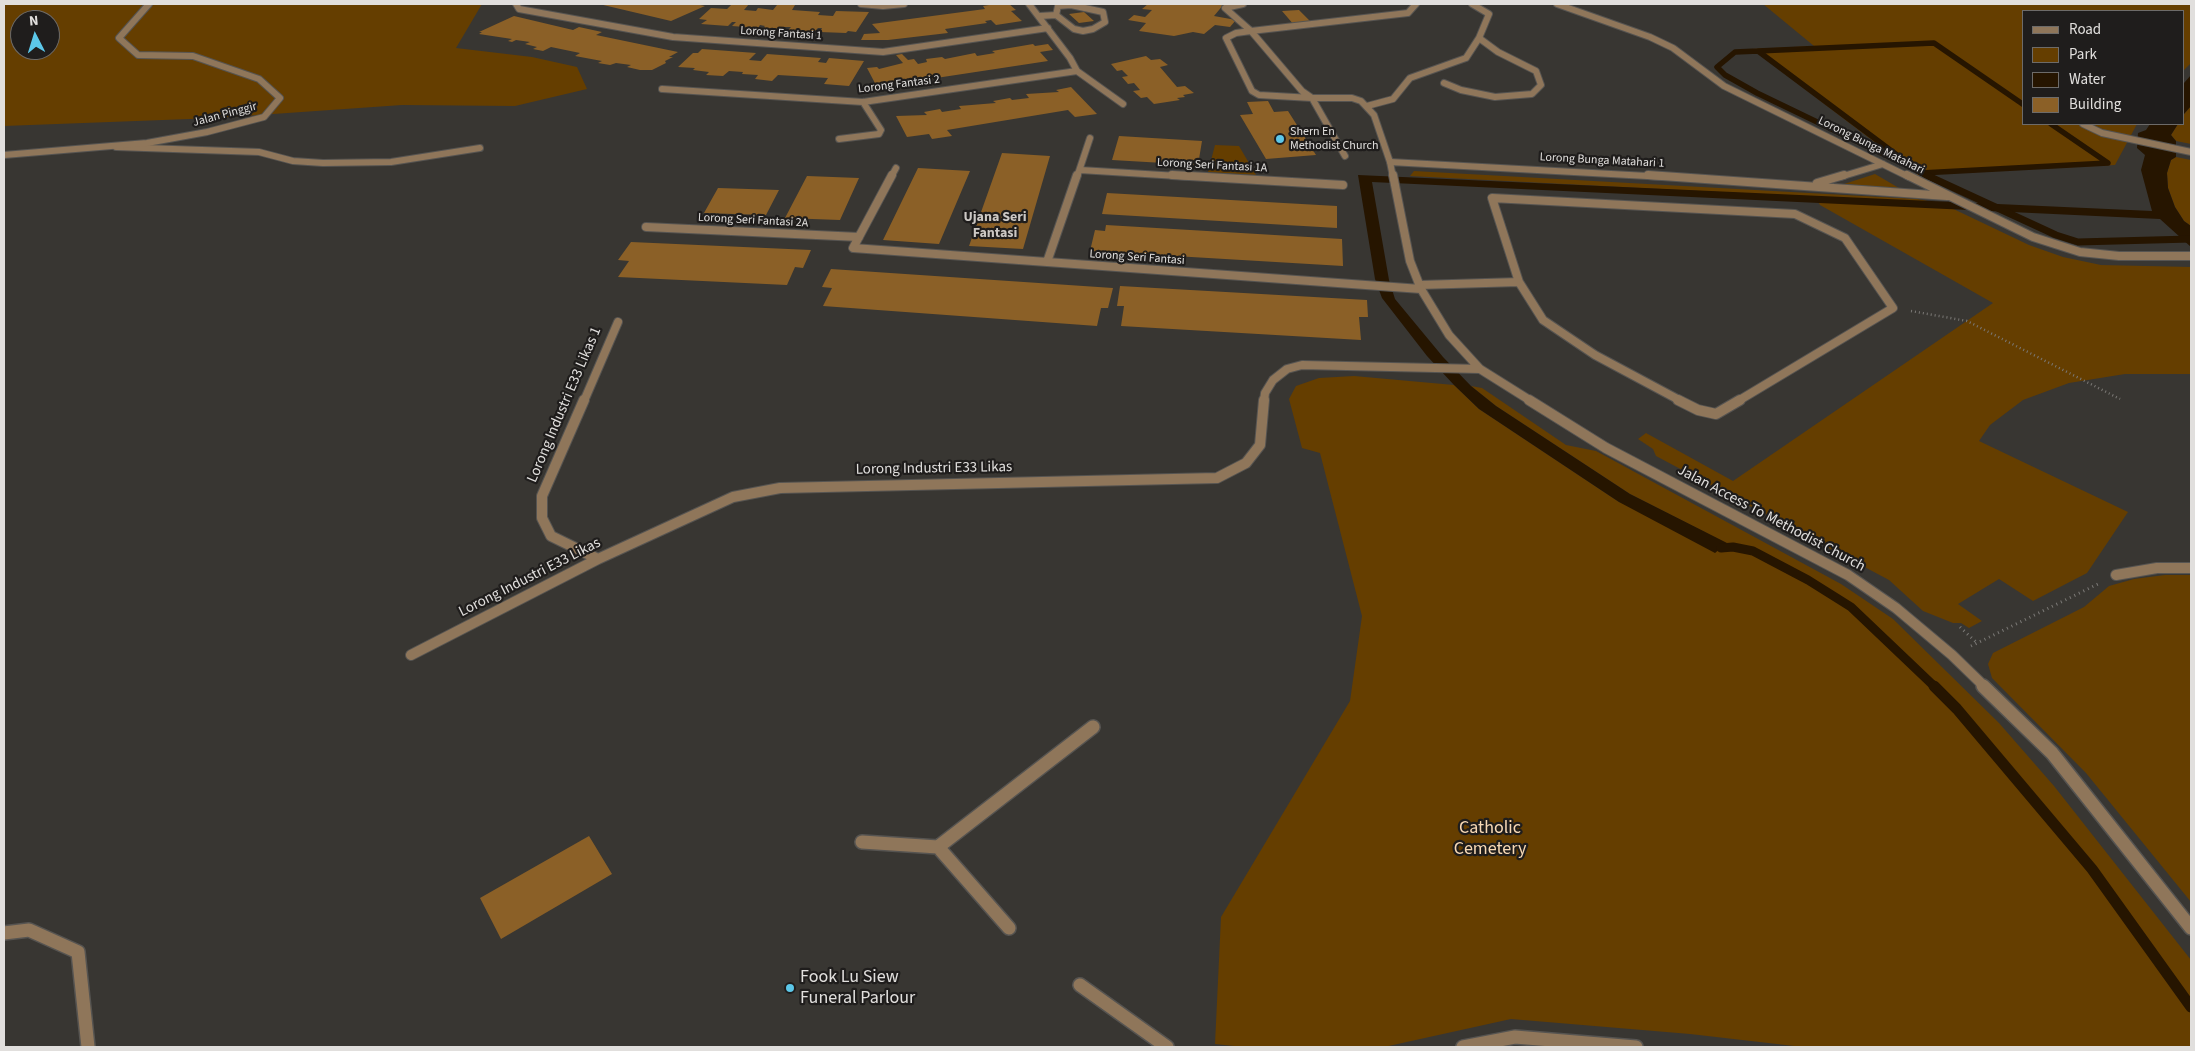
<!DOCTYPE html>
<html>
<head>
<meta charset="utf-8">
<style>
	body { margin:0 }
	#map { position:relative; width:2195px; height:1051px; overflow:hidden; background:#383632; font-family:"Source Sans 3",sans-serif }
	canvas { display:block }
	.frame { position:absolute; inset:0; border:5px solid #e1dfdd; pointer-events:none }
	.legend { position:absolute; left:2022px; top:10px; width:162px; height:115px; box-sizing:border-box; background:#1f1d1c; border:1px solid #6d6b69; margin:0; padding:6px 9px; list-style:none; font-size:15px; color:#e1dfdd }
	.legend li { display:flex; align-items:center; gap:10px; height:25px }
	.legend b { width:25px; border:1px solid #6d6b69 }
	.north { position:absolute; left:10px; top:10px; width:50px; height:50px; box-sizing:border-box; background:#1f1d1c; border:1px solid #6d6b69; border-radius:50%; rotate:355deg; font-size:14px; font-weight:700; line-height:20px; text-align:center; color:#e1dfdd }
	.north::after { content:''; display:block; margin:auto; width:18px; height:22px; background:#5cc7e8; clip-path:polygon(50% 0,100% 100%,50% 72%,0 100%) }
</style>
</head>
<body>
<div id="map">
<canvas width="2195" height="1051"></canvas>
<div class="frame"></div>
<ul class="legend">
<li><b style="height:6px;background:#8f765a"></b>Road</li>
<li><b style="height:14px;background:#653e00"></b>Park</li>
<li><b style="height:14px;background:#261500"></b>Water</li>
<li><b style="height:14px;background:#8b6027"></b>Building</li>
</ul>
<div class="north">N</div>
</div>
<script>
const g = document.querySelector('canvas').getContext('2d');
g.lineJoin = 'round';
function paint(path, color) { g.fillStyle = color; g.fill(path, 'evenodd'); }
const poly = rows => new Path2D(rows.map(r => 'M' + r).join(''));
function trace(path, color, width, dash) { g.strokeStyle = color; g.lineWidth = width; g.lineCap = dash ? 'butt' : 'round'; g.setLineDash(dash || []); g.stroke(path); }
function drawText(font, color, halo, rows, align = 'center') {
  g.font = font + ' "Source Sans 3",sans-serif'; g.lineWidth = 4.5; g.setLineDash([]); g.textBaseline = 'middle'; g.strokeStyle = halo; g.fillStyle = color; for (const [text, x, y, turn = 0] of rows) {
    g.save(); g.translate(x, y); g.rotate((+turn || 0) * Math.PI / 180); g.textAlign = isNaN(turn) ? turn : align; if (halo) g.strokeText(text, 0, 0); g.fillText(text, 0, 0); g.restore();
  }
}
paint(poly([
	[4,4,482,4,456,48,532,57,577,67,587,89,515,106,402,105,216,118,4,126],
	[20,20,50,20,50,50,20,50],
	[1763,4,2191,4,2191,63,2184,70,2184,11,2024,11,2024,124,2137,124,2115,165,1918,175,1752,49,1814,46],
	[2191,106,2191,144,2176,141,2171,135,2178,124,2184,124,2184,114],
	[1215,145,1239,146,1256,175,1208,172],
	[2176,157,2191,160,2191,226,2184,221,2175,207,2168,188,2167,173,2171,160],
	[1414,171,1917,199,1943,204,2029,245,2063,257,2101,265,2191,267,2191,374,2125,374,2069,383,2023,400,1990,425,1979,441,2128,512,2087,573,2033,601,1999,579,1958,604,1982,621,1969,628,1961,623,1953,623,1923,611,1889,580,1656,456,1653,449,1638,439,1646,433,1733,481,1993,303,1820,205,1815,197,1410,176],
	[1875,174,1899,188,1844,184],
	[1354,376,1454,385,1479,409,1619,502,1726,543,1630,494,1496,406,1471,386,1482,388,1566,445,1596,451,1841,584,1893,619,1999,723,2054,786,2191,960,2191,1047,1803,1047,1690,1034,1511,1019,1384,1047,1244,1047,1215,1044,1221,917,1350,701,1362,616,1320,453,1302,448,1289,399,1296,386,1319,378],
	[2165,575,2191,575,2191,902,2086,773,1992,678,1988,664,1993,653,2084,607,2109,586,2134,579]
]), '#653e00');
paint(poly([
	[2191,75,2191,106,2184,114,2184,83],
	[2150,124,2178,124,2171,135,2176,141,2176,157,2171,160,2167,173,2168,188,2175,207,2184,221,2191,226,2191,247,2160,219,1372,182,1389,280,1395,299,1443,357,1471,386,1496,406,1630,494,1727,543,1715,553,1619,502,1479,409,1454,385,1427,356,1382,298,1375,279,1358,175,2152,211,2141,170,2145,155,2137,148,2138,133,2146,130]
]), '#261500');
trace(poly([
	[1758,51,1735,52,1717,67,1725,75,1757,93,1898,161],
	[2024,105,1934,43,1758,51,1921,173,2108,163,2051,124],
	[1923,174,1928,177]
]), '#261500', 5.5);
trace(poly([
	[1926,175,2056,235,2078,242,2191,239]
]), '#261500', 7);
trace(poly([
	[1721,548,1733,547,1753,551,1808,580,1851,607,1935,687]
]), '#261500', 9);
trace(poly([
	[1934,686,1957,709,2092,869,2191,1007]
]), '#261500', 11);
paint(poly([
	[599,4,703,4,700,5,705,6,671,21],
	[732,4,749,4,744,10,756,11,758,8,773,10,777,5,795,5,792,10,820,12,818,15,833,16,836,11,869,12,856,32,848,31,846,33,820,32,822,28,818,28,815,31,806,31,801,36,784,35,791,27,784,27,782,29,763,28,765,26,760,25,758,28,732,26,736,22,732,22,728,26,701,24,707,20,699,19,711,8,727,9],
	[995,4,1009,4,1016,10,1011,11,1022,21,996,25,991,20,985,21,987,23,945,29,948,33,888,40,861,40,864,34,880,33,872,24,985,9,983,6],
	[1148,4,1224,4,1214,16,1236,20,1230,27,1215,25,1204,34,1193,32,1174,36,1139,31,1146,23,1128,20,1134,15,1145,17,1152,10,1142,9],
	[1299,10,1313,24,1294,25,1282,11],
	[1084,12,1094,21,1079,23,1069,14],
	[514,16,573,30,579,27,602,32,596,35,678,52,669,57,673,57,665,61,666,63,652,70,640,70,627,67,631,65,616,63,610,65,598,63,602,61,575,56,580,53,551,47,543,51,533,49,537,47,525,44,530,42,516,40,512,42,508,41,512,39,479,34,482,32,479,32],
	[1033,44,1035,46,1048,44,1053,50,1040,52,1048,61,877,87,867,68,877,67,879,69,903,63,896,55,902,54,908,60,914,59,918,64,927,62,926,59,942,57,945,59,975,53,977,56,995,53,992,51],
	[702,49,756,53,749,60,761,61,767,54,821,58,818,62,826,63,829,58,864,61,849,86,824,84,828,78,778,75,772,81,755,79,758,75,742,74,743,72,729,71,723,76,706,75,709,72,693,70,695,68,678,67,693,53,698,53],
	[1146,56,1151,60,1160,59,1168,65,1160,67,1177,87,1185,86,1194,93,1183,95,1185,97,1177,98,1180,100,1154,104,1147,97,1141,98,1133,91,1140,90,1134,83,1128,84,1122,77,1128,76,1122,70,1117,71,1111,64],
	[1071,87,1097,114,1075,117,1068,110,947,130,952,136,932,139,929,134,907,137,896,116,927,115,924,112,940,109,942,112,961,109,959,106,996,103,993,101,1010,98,1012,100,1029,98,1026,94,1059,92,1056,90],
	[1268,101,1274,112,1288,111,1316,155,1266,159,1240,115,1253,114,1247,102],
	[1119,136,1202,141,1198,165,1112,160],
	[1002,153,1050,156,1023,249,969,246],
	[918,168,970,171,939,244,883,240],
	[807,176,859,178,840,220,785,218],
	[718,188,779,190,766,215,704,213],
	[1107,193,1337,206,1337,228,1102,214],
	[1106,225,1342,239,1343,266,1090,251,1095,230,1105,231],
	[631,242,811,250,803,268,795,267,787,285,618,277,629,261,618,260],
	[831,269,1113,288,1108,308,1101,308,1097,326,823,306,832,288,822,287],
	[1120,286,1367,300,1368,317,1359,317,1361,340,1121,326,1124,306,1117,306],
	[589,836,612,874,501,939,480,898]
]), '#8b6027');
const serviceFar3 = poly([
	[1243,4,1225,8,1251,31,1408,13,1416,4],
	[1071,5,1103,12,1105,22,1093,29,1083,31,1074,29,1056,15,1058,6,1071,5],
	[1039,16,1056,15],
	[1251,31,1302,91,1312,98,1259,95,1252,91,1226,38,1236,33,1251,31],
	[1444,83,1461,90,1495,97,1532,94,1541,85,1536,71,1498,52,1479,38],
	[1367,106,1393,99,1410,78,1466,58,1479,38,1489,14,1472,4],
	[2083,124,2102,133,2191,152],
	[116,147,259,152,293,161,323,163,391,162,480,148],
	[1345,156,1312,98,1352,98,1361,101,1374,115,1390,162]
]);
const serviceFar2 = poly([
	[1419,285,1519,282],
	[1681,401,1595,355,1543,320,1519,282,1492,198,1795,214,1845,238,1893,308,1738,401]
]);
const serviceFar1 = poly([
	[1678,400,1698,410,1716,414,1740,400]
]);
const service = poly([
	[862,842,938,847,1009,928],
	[938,847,1093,727],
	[1080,985,1167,1047]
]);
const minorFar3 = poly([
	[516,4,519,9,673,37,883,52,1048,28],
	[861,4,883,6,904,4],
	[1029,4,1070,58,1077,71,1123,104],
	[1557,4,1650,37,1673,48,1724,86,1909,177],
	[662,89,863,102,1077,71],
	[839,139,879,134,881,130,863,102],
	[4,155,147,143,207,132,264,117,280,98,259,79,193,56,138,55,119,38,149,4],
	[1080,170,1194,177],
	[891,177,896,168],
	[1077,177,1090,138],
	[1393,177,1390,162,1666,177],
	[1840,177,1883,164]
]);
const minorFar2 = poly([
	[892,175,853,248,1421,289],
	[1172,175,1343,185],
	[1393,175,1410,261,1421,289,1449,335,1480,369,1531,401],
	[1648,175,1947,196],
	[1907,175,2033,237,2080,252,2119,256,2191,256],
	[1817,183,1844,175],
	[646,227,859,237],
	[1047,262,1077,175],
	[584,401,618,322],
	[1264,401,1265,393,1273,380,1287,369,1302,365,1480,369]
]);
const minorFar1 = poly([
	[584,400,542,496,542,518,551,536,598,559],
	[1529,400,1606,448,1848,575,1896,608,1952,655,1985,687],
	[2116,575,2157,568,2191,568],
	[411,655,598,559,733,497,780,488,1217,478,1246,463,1260,445,1264,400]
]);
const minor = poly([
	[1983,686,2052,753,2191,928],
	[4,933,29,930,78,952,88,1047],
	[1463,1047,1515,1037,1636,1047]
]);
trace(serviceFar3, '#565451', 8);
trace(serviceFar2, '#565451', 10);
trace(serviceFar1, '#565451', 12);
trace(service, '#565451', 16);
trace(minorFar3, '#565451', 8);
trace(minorFar2, '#565451', 10);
trace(minorFar1, '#565451', 12);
trace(minor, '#565451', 16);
trace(poly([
	[1911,311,1967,321,2120,399]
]), '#7b7976', 2.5, [1, 3]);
trace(poly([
	[1960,627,1977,643],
	[1971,646,2100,583]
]), '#7b7976', 3, [1, 4]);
trace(serviceFar3, '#8f765a', 6);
trace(serviceFar2, '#8f765a', 8);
trace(serviceFar1, '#8f765a', 10);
trace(service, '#8f765a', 13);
trace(minorFar3, '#8f765a', 6);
trace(minorFar2, '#8f765a', 8);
trace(minorFar1, '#8f765a', 10);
trace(minor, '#8f765a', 13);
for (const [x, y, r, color] of [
	[1280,139,5,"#5cc7e8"],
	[790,988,5,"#5cc7e8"]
]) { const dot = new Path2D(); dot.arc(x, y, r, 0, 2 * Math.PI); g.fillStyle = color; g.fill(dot); trace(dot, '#1f1d1c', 2); }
drawText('12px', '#e1dfdd', '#1f1d1c', [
	["Lorong Fantasi 1",781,34,4],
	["Lorong Fantasi 2",899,85,-7],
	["Jalan Pinggir",225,115,-15],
	["Lorong Bunga Matahari",1871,146,26],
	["Lorong Bunga Matahari 1",1602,161,3],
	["Lorong Seri Fantasi 1A",1212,166,3],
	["Lorong Seri Fantasi 2A",753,221,3],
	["Lorong Seri Fantasi",1137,258,4]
]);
drawText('12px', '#e1dfdd', '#1f1d1c', [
	["Shern En",1290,132],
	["Methodist Church",1290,146]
], 'left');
drawText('bold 14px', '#ccc8c4', '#1f1d1c', [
	["Ujana Seri",995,218],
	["Fantasi",995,234]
]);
drawText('15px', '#e1dfdd', '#1f1d1c', [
	["Lorong Industri E33 Likas 1",565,405,-67],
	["Lorong Industri E33 Likas",934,469,-1],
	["Jalan Access To Methodist Church",1771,519,28],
	["Lorong Industri E33 Likas",530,578,-27]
]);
drawText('18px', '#f8d9b5', '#1f1d1c', [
	["Catholic",1490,829],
	["Cemetery",1490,850]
]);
drawText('18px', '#e1dfdd', '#1f1d1c', [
	["Fook Lu Siew",800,978],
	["Funeral Parlour",800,999]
], 'left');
</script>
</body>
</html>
